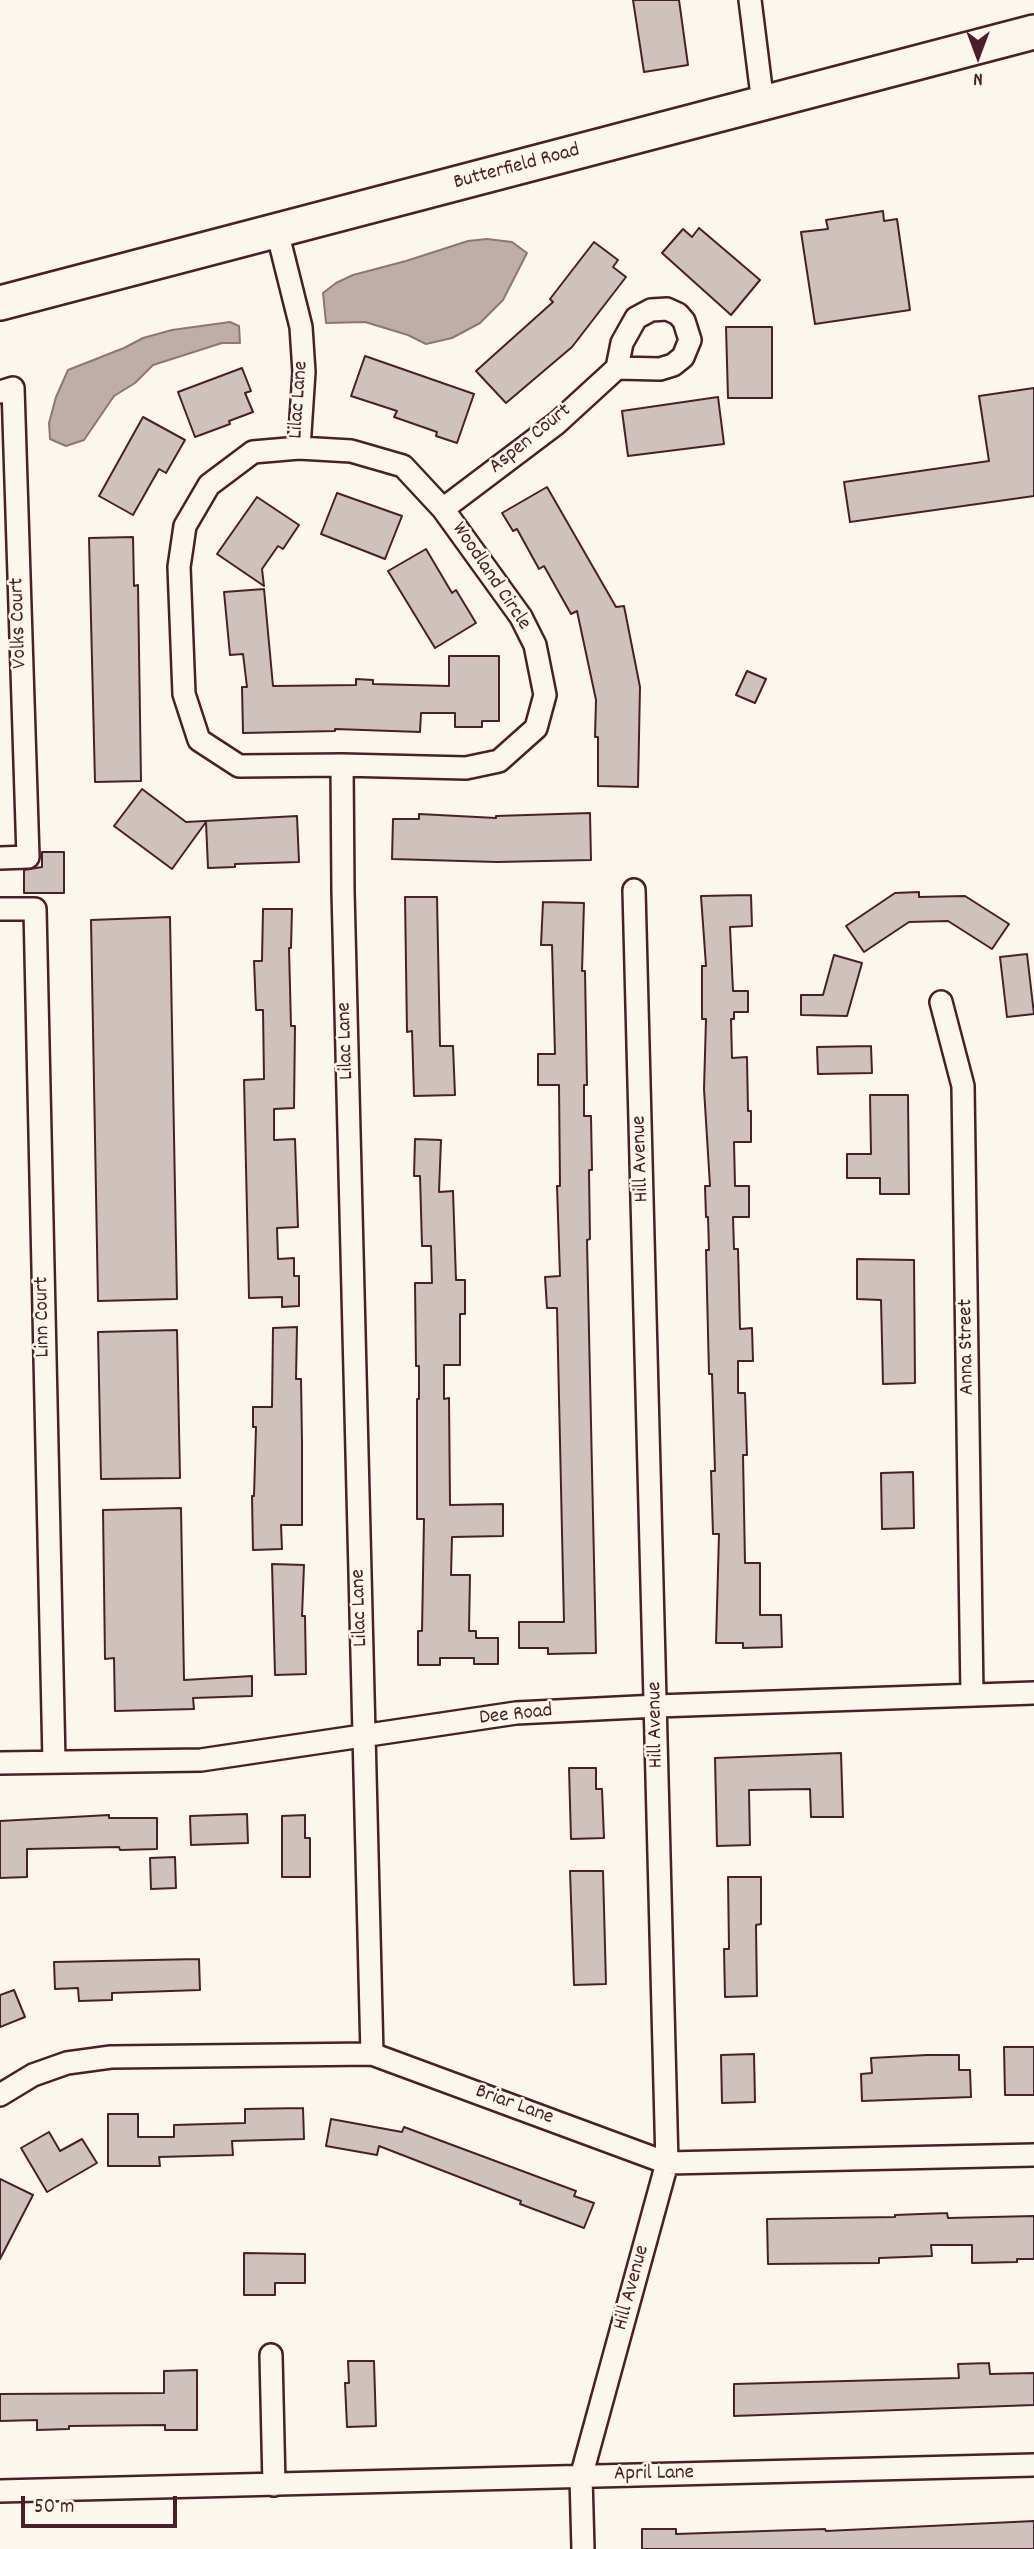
<!DOCTYPE html>
<html>
<head>
<meta charset="utf-8">
<style>
	body { margin:0 }
	#map { position:relative; width:1034px; height:2549px; overflow:hidden; background:#fbf7ec; font-family:Dekko,sans-serif }
	canvas { display:block }
	.north { position:absolute; left:943px; top:21px; width:70px; height:70px; -webkit-text-stroke:5px #fbf7ec; paint-order:stroke; rotate:180deg; font-size:19px; font-weight:700; line-height:28px; text-align:center; color:#4a1f2b }
	.north::after { content:''; display:block; margin:auto; width:24px; height:32px; background:#4a1f2b; clip-path:polygon(50% 0,100% 100%,50% 72%,0 100%) }
	.scale { position:absolute; left:21px; top:2496px; width:156px; height:32px; box-sizing:border-box; border:4px solid #4a1f2b; border-top:0; padding-left:9px; font-size:21px; line-height:24px; white-space:nowrap; color:#4a1f2b; -webkit-text-stroke:5px #fbf7ec; paint-order:stroke }
</style>
</head>
<body>
<div id="map">
<canvas width="1034" height="2549"></canvas>
<div class="north">N</div>
<div class="scale">50 m</div>
</div>
<script>
const g = document.querySelector('canvas').getContext('2d');
g.lineJoin = 'round';
function paint(path, color) { g.fillStyle = color; g.fill(path, 'evenodd'); }
const poly = rows => new Path2D(rows.map(r => 'M' + r).join(''));
function trace(path, color, width, dash) { g.strokeStyle = color; g.lineWidth = width; g.lineCap = dash ? 'butt' : 'round'; g.setLineDash(dash || []); g.stroke(path); }
function drawText(font, color, halo, rows, align = 'center') {
  g.font = font + ' Dekko,sans-serif'; g.lineWidth = 5; g.setLineDash([]); g.textBaseline = 'middle'; g.strokeStyle = halo; g.fillStyle = color; for (const [text, x, y, turn = 0] of rows) {
    g.save(); g.translate(x, y); g.rotate((+turn || 0) * Math.PI / 180); g.textAlign = isNaN(turn) ? turn : align; if (halo) g.strokeText(text, 0, 0); g.fillText(text, 0, 0); g.restore();
  }
}
const water = poly([
	[487,239,512,242,527,253,503,300,480,323,452,338,426,344,408,335,365,322,326,323,323,293,336,283,353,275,406,261,468,241,487,239],
	[230,322,239,326,240,343,222,343,153,365,135,383,114,396,84,440,66,446,50,439,49,423,56,397,68,370,124,348,143,338,172,330,230,322]
]);
paint(water, '#bfadaa');
trace(water, '#907477', 2);
const building = poly([
	[633,0,679,0,688,65,644,72,633,0],
	[883,211,884,221,897,219,910,310,815,324,801,232,828,229,826,220,883,211],
	[699,228,760,280,731,315,662,253,683,229,692,237,699,228],
	[594,242,618,260,613,267,626,277,572,347,506,403,476,371,553,302,550,299,594,242],
	[726,327,772,327,772,398,728,398,726,327],
	[365,356,474,394,457,443,436,436,437,432,394,417,397,411,351,396,365,356],
	[242,368,251,391,245,393,253,412,229,421,230,424,195,437,178,392,242,368],
	[1034,388,1034,496,850,522,844,482,989,461,979,396,1034,388],
	[718,397,724,444,628,456,622,411,718,397],
	[143,417,185,440,166,473,159,469,133,515,99,496,143,417],
	[547,487,616,607,624,606,640,687,638,787,598,786,598,737,595,737,596,700,577,611,571,614,544,566,539,569,517,529,513,531,502,513,547,487],
	[337,493,402,516,385,559,321,534,337,493],
	[257,497,299,525,283,549,278,546,262,569,264,586,217,554,257,497],
	[133,537,134,586,138,585,141,781,95,782,89,538,133,537],
	[426,549,452,593,456,590,476,623,435,648,388,571,426,549],
	[264,589,273,686,356,685,356,679,373,680,373,684,449,686,449,656,499,656,499,721,482,721,482,727,455,727,455,713,421,713,420,732,335,729,335,731,243,733,242,687,247,687,243,654,230,655,224,592,264,589],
	[747,671,766,679,755,703,736,695,747,671],
	[142,789,186,822,297,816,299,862,235,864,235,867,208,868,206,822,172,869,114,826,142,789],
	[590,813,591,860,497,862,392,859,393,819,419,819,419,814,496,818,496,816,590,813],
	[42,852,64,852,64,893,24,893,24,870,42,867,42,852],
	[919,892,919,897,965,896,1009,924,992,949,948,921,909,922,864,952,846,926,895,893,919,892],
	[751,895,752,926,730,927,733,991,748,991,748,1012,734,1012,734,1019,731,1019,732,1058,747,1057,748,1111,751,1111,751,1142,734,1142,735,1186,749,1186,749,1217,733,1217,734,1249,738,1249,740,1329,752,1328,753,1361,738,1361,738,1393,745,1393,747,1455,743,1455,745,1563,760,1563,760,1615,781,1615,782,1647,743,1648,743,1643,716,1643,719,1534,713,1534,711,1471,715,1471,712,1374,709,1374,706,1250,709,1250,708,1217,706,1217,705,1186,710,1186,704,1089,706,1019,702,1019,702,966,706,966,701,896,751,895],
	[405,897,437,897,440,1046,453,1046,455,1095,414,1096,412,1031,407,1032,405,897],
	[543,902,584,903,582,971,585,971,587,1085,584,1085,584,1116,591,1116,592,1170,589,1170,590,1239,587,1240,596,1653,548,1654,548,1648,519,1648,519,1622,564,1622,557,1308,547,1308,545,1277,560,1276,557,1186,560,1186,559,1085,538,1085,538,1054,555,1054,552,945,541,945,543,902],
	[263,909,292,909,291,948,289,948,291,1026,295,1026,294,1108,274,1109,274,1140,295,1139,298,1227,277,1228,278,1259,294,1258,294,1276,299,1276,299,1306,282,1307,282,1297,249,1298,244,1080,264,1079,263,1010,256,1010,254,961,262,961,263,909],
	[170,917,177,1299,98,1301,91,920,170,917],
	[1027,954,1034,1014,1007,1017,1000,957,1027,954],
	[834,955,862,963,847,1016,801,1015,801,995,823,995,834,955],
	[871,1046,872,1073,818,1074,817,1047,871,1046],
	[870,1095,908,1095,909,1194,880,1194,880,1178,847,1178,847,1154,871,1154,870,1095],
	[415,1139,441,1140,439,1192,453,1191,456,1280,465,1280,465,1314,460,1314,460,1365,444,1365,444,1399,449,1398,450,1505,503,1504,503,1536,452,1537,451,1575,470,1575,469,1631,476,1631,476,1638,498,1638,498,1664,474,1664,474,1658,440,1658,440,1665,418,1665,418,1631,422,1631,424,1519,417,1519,417,1399,419,1399,419,1366,416,1366,415,1283,432,1283,431,1246,422,1246,420,1176,414,1176,415,1139],
	[857,1259,914,1260,915,1383,883,1384,881,1300,857,1299,857,1259],
	[297,1327,296,1379,301,1379,302,1442,302,1525,281,1525,282,1549,253,1550,252,1496,254,1496,256,1427,253,1427,253,1407,272,1407,273,1328,297,1327],
	[177,1330,180,1478,101,1479,98,1332,177,1330],
	[913,1472,914,1528,882,1529,881,1473,913,1472],
	[181,1508,184,1680,252,1676,252,1696,193,1698,194,1709,115,1711,114,1658,105,1659,103,1510,181,1508],
	[272,1564,304,1565,302,1616,305,1616,306,1674,275,1675,272,1564],
	[841,1753,843,1817,811,1817,810,1789,749,1790,750,1845,717,1846,715,1758,841,1753],
	[569,1768,596,1768,596,1789,602,1789,604,1838,571,1839,569,1768],
	[247,1814,248,1843,191,1845,190,1816,247,1814],
	[109,1815,109,1818,157,1818,157,1849,120,1850,119,1847,27,1849,27,1877,0,1878,0,1821,109,1815],
	[305,1815,305,1838,310,1838,310,1877,282,1877,282,1816,305,1815],
	[175,1857,176,1888,151,1889,150,1858,175,1857],
	[570,1871,603,1871,606,1984,574,1985,570,1871],
	[728,1877,761,1877,761,1924,756,1925,757,1996,725,1997,724,1949,729,1949,728,1877],
	[199,1959,200,1990,112,1993,112,2000,79,2001,78,1988,55,1989,54,1962,199,1959],
	[14,1990,25,2017,0,2027,0,1995,14,1990],
	[1004,2047,1034,2047,1034,2095,1005,2095,1004,2047],
	[754,2054,755,2102,722,2103,721,2055,754,2054],
	[927,2055,959,2055,959,2070,970,2070,971,2097,862,2101,861,2074,872,2073,871,2058,927,2055],
	[303,2108,304,2139,232,2141,233,2155,159,2157,160,2166,108,2166,108,2114,138,2114,138,2137,174,2137,174,2125,245,2123,245,2109,303,2108],
	[331,2119,402,2132,404,2127,576,2191,574,2196,594,2203,584,2228,520,2204,521,2201,379,2146,377,2155,326,2146,331,2119],
	[49,2132,60,2151,82,2139,97,2163,47,2192,21,2148,49,2132],
	[0,2179,33,2195,0,2259,0,2179],
	[947,2213,948,2218,1034,2216,1034,2259,1017,2259,1017,2262,972,2263,972,2245,931,2245,932,2256,879,2258,879,2263,768,2264,767,2219,895,2217,895,2215,947,2213],
	[244,2253,305,2254,305,2283,275,2283,275,2295,244,2295,244,2253],
	[348,2361,374,2361,376,2426,347,2427,345,2383,349,2383,348,2361],
	[989,2363,990,2374,1034,2373,1034,2405,734,2416,734,2384,959,2378,958,2364,989,2363],
	[197,2370,197,2430,165,2430,165,2425,69,2426,69,2429,37,2430,37,2420,0,2421,0,2394,164,2393,164,2371,197,2370],
	[1034,2521,1034,2549,642,2549,642,2529,676,2529,676,2534,825,2529,826,2531,1034,2521]
]);
paint(building, '#cfc2bc');
trace(building, '#4a1f2b', 2);
const minor = poly([
	[750,0,763,104],
	[277,231,301,327,304,372,299,448],
	[0,392,13,388,28,857,0,858],
	[299,448,351,451,403,466,443,509,521,617,535,645,545,695,536,728,499,761,466,768,342,765,239,766,199,740,184,694,179,567,185,526,209,485,253,452,299,448],
	[443,509,557,423,617,368,660,369,673,365,683,357,690,340,684,321,678,314,667,309,651,310,636,318,622,343,617,368],
	[342,765,343,891,372,2054],
	[0,909,35,909,54,1761],
	[941,1002,963,1086,972,1695],
	[0,1763,201,1760,516,1713,657,1706,1034,1693],
	[0,2095,33,2075,67,2063,111,2057,372,2054,667,2163,1034,2155],
	[271,2355,274,2485],
	[0,2491,1034,2465],
	[583,2549,581,2477,667,2163,634,890]
]);
const primary = poly([
	[0,303,1034,32]
]);
trace(minor, '#4a1f2b', 26);
trace(primary, '#4a1f2b', 38);
trace(minor, '#fbf7ec', 21);
trace(primary, '#fbf7ec', 33);
drawText('21px', '#4a1f2b', '#fbf7ec', [
	["Butterfield Road",517,168,-15],
	["Lilac Lane",300,400,-86],
	["Aspen Court",531,440,-39],
	["Woodland Circle",490,577,56],
	["Volks Court",20,623,-92],
	["Lilac Lane",347,1041,-92],
	["Hill Avenue",642,1159,-92],
	["Linn Court",44,1317,-91],
	["Anna Street",968,1347,-91],
	["Lilac Lane",361,1608,-92],
	["Dee Road",516,1716,-6],
	["Hill Avenue",657,1725,-91],
	["Briar Lane",514,2106,20],
	["Hill Avenue",633,2288,-75],
	["April Lane",654,2475,-1]
]);
</script>
</body>
</html>
